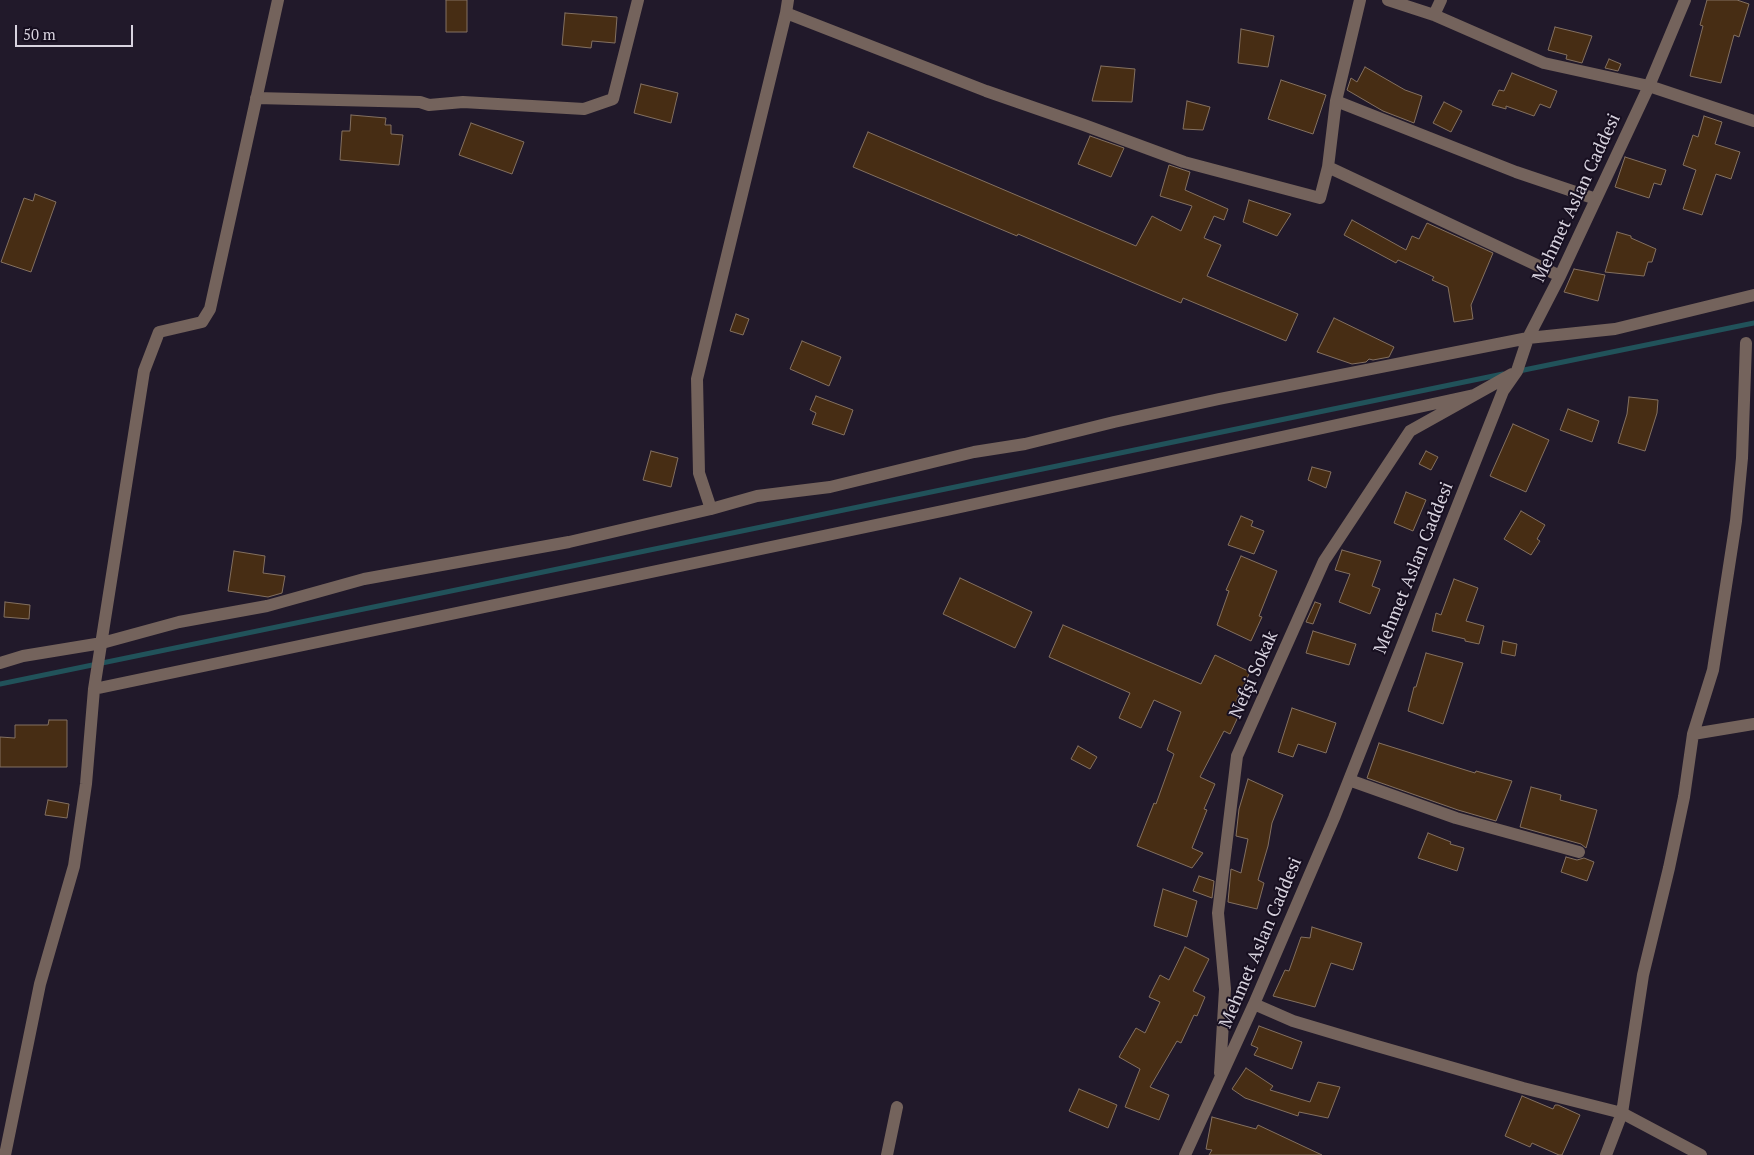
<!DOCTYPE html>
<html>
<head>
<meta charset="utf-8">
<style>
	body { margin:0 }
	#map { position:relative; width:1754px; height:1155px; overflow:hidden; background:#21192a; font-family:"PT Serif",serif }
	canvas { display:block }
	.scale { position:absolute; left:15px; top:25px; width:118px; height:22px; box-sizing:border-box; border:2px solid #d8d3df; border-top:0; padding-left:6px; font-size:15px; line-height:18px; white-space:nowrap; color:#d8d3df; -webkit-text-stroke:4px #170f20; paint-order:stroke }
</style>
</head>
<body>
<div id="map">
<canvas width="1754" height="1155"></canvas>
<div class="scale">50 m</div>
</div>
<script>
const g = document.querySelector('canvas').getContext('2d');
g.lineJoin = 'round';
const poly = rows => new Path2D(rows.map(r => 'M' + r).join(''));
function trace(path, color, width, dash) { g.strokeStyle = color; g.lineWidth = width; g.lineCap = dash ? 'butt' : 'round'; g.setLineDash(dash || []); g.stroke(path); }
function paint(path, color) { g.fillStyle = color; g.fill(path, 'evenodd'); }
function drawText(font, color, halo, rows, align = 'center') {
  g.font = font + ' "PT Serif",serif'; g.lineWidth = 4; g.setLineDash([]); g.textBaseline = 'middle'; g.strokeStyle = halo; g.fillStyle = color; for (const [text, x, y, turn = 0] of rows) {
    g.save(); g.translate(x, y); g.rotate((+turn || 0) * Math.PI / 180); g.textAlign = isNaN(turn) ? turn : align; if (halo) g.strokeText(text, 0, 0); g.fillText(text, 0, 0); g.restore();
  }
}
trace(poly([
	[1519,371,1754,323],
	[0,684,1503,374]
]), '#21525a', 5);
const building = poly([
	[446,0,467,0,467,32,446,32,446,0],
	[1707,0,1737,0,1749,4,1739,37,1734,35,1721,83,1690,76,1703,26,1700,25,1707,0],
	[565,13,617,17,615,43,592,41,591,48,562,45,565,13],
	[1555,27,1592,36,1582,63,1566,59,1567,55,1548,50,1555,27],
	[1241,29,1274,36,1268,67,1238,63,1241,29],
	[1609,59,1621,64,1618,71,1605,68,1609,59],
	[1101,66,1135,69,1132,102,1092,101,1101,66],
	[1365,67,1405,90,1422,96,1414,123,1383,111,1347,90,1351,78,1357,82,1365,67],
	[1512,73,1557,91,1550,108,1540,104,1534,116,1506,106,1506,109,1492,105,1499,90,1504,91,1512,73],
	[1281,80,1326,95,1313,134,1268,119,1281,80],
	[641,84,678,93,671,123,634,113,641,84],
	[1187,101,1210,107,1203,130,1183,129,1187,101],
	[1444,102,1462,111,1451,132,1433,123,1444,102],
	[351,115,386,118,385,125,391,125,391,134,403,135,399,165,340,160,342,131,350,131,351,115],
	[1704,116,1722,122,1715,144,1740,152,1731,179,1716,174,1702,215,1683,209,1696,170,1683,165,1693,135,1698,137,1704,116],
	[471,123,524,142,512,174,459,155,471,123],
	[868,132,1136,246,1152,216,1181,231,1192,206,1160,196,1169,165,1190,172,1185,190,1228,209,1224,220,1214,216,1204,238,1221,245,1207,276,1298,314,1286,341,1183,298,1181,303,1018,234,1017,236,853,167,868,132],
	[1090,136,1124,148,1111,177,1078,164,1090,136],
	[1625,157,1666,170,1661,185,1654,183,1649,198,1615,187,1625,157],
	[35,194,56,202,31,272,1,262,24,198,33,201,35,194],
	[1249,200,1291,214,1277,236,1243,222,1249,200],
	[1352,220,1406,250,1412,236,1419,239,1427,223,1493,253,1471,305,1473,319,1454,322,1448,287,1432,280,1434,277,1398,260,1396,263,1344,235,1352,220],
	[1617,232,1631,236,1631,238,1656,249,1652,262,1648,262,1644,276,1605,272,1617,232],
	[1574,269,1605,275,1598,301,1564,292,1574,269],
	[736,314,749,319,743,335,730,331,736,314],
	[1334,318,1394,347,1389,357,1373,360,1369,359,1366,362,1352,364,1317,352,1334,318],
	[802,341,841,357,829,386,790,369,802,341],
	[816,396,853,410,844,435,812,424,816,413,810,410,816,396],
	[1629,397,1658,400,1657,413,1645,451,1618,443,1627,414,1629,397],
	[1568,409,1599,421,1592,442,1560,430,1568,409],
	[1513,424,1549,440,1526,492,1490,476,1513,424],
	[651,451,678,458,671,487,643,480,651,451],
	[1426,451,1438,457,1431,470,1419,464,1426,451],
	[1312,467,1331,472,1326,488,1308,480,1312,467],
	[1406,492,1426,500,1413,531,1394,523,1406,492],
	[1521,511,1545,525,1537,539,1540,541,1531,555,1504,539,1521,511],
	[1241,516,1253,521,1251,526,1264,531,1254,554,1228,545,1241,516],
	[1342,550,1381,561,1372,586,1380,589,1370,614,1339,602,1350,574,1335,570,1342,550],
	[234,551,265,556,263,573,285,576,282,593,268,597,228,591,234,551],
	[1241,556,1277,571,1259,616,1262,617,1251,641,1217,625,1229,591,1226,590,1241,556],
	[960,578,1032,612,1015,648,943,614,960,578],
	[1454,579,1478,588,1466,621,1484,626,1479,644,1465,641,1465,639,1432,631,1436,613,1441,615,1454,579],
	[5,602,30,605,29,619,4,617,5,602],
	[1315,602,1321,604,1313,624,1306,622,1315,602],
	[1063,625,1201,684,1215,655,1250,672,1236,701,1244,704,1230,734,1224,731,1200,777,1215,784,1204,809,1207,810,1192,848,1203,853,1192,868,1137,846,1154,803,1156,804,1174,754,1167,750,1181,712,1154,700,1141,728,1119,718,1130,693,1049,657,1063,625],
	[1313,631,1356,644,1349,665,1306,653,1313,631],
	[1503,641,1517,644,1515,656,1501,653,1503,641],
	[1426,653,1463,663,1443,724,1408,711,1414,687,1416,687,1426,653],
	[1292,708,1336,723,1326,753,1298,744,1293,757,1278,752,1292,708],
	[49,720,67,720,67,767,0,767,0,737,15,738,15,725,48,725,49,720],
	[1379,743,1475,773,1476,771,1512,781,1496,821,1458,810,1367,778,1379,743],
	[1078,746,1097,757,1090,769,1071,759,1078,746],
	[1248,779,1283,795,1272,823,1268,846,1258,880,1264,883,1257,909,1228,902,1231,869,1241,873,1248,839,1236,836,1239,809,1248,779],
	[1531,787,1561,795,1560,800,1597,810,1586,848,1581,844,1520,827,1531,787],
	[48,800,69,804,67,818,45,815,48,800],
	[1428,833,1451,842,1450,844,1464,848,1457,871,1418,858,1428,833],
	[1566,857,1577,860,1584,858,1594,862,1587,881,1561,872,1566,857],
	[1199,876,1214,881,1212,898,1193,891,1199,876],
	[1163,889,1197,901,1187,937,1154,926,1163,889],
	[1312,927,1362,943,1353,970,1331,963,1315,1007,1273,996,1285,970,1289,971,1301,937,1310,938,1312,927],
	[1185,947,1209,959,1193,991,1205,997,1197,1016,1194,1015,1181,1043,1177,1041,1150,1087,1169,1095,1159,1120,1125,1107,1140,1069,1119,1057,1136,1028,1145,1033,1160,1002,1149,997,1160,975,1169,980,1185,947],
	[1259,1026,1302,1042,1292,1069,1254,1055,1258,1048,1251,1045,1259,1026],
	[1246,1068,1273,1086,1270,1090,1310,1102,1318,1082,1340,1087,1328,1118,1299,1112,1298,1116,1245,1098,1232,1089,1246,1068],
	[1079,1089,1117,1105,1108,1128,1069,1111,1079,1089],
	[1522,1096,1553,1109,1555,1105,1558,1105,1580,1115,1562,1155,1559,1155,1532,1143,1530,1147,1505,1136,1522,1096],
	[1212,1117,1256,1129,1258,1125,1322,1155,1209,1155,1212,1150,1206,1149,1212,1117]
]);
paint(building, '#472d14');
trace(building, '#837060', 1);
trace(poly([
	[788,0,786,13,986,91,1084,125,1184,162,1320,198,1328,167],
	[1360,0,1336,101,1328,167,1560,276],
	[1388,0,1434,15],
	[1441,0,1434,15,1544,63,1649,86,1754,121],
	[256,98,420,102,429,105,463,102,584,109,613,99,638,0],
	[1336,101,1516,172,1596,199],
	[711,509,699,473,697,379,786,13],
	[0,663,23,656,102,643,179,622,267,606,364,579,569,542,711,509,757,496,830,487,974,452,1025,444,1114,422,1219,399,1528,338,1615,329,1754,295],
	[94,689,947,510,1474,395],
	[1693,734,1754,724],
	[1349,780,1456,818,1579,852],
	[1254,1004,1293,1021,1370,1044,1523,1088,1622,1113,1701,1155],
	[1220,1073,1225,989,1218,913,1237,756,1324,561,1410,431,1512,374],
	[5,1155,40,984,74,866,86,784,94,689,144,371,159,332,202,322,210,309,278,0],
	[887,1155,897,1107],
	[1185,1155,1254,1004,1334,818,1503,391,1517,371,1528,338,1560,276,1649,86,1685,0],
	[1606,1155,1622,1113,1643,975,1669,868,1684,797,1693,734,1713,670,1736,521,1742,458,1746,343]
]), '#74635c', 12);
drawText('18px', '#d8d3df', '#170f20', [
	["Mehmet Aslan Caddesi",1577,198,-65],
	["Mehmet Aslan Caddesi",1414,568,-68],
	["Nefşi Sokak",1254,675,-66],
	["Mehmet Aslan Caddesi",1261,943,-67]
]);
</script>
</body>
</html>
